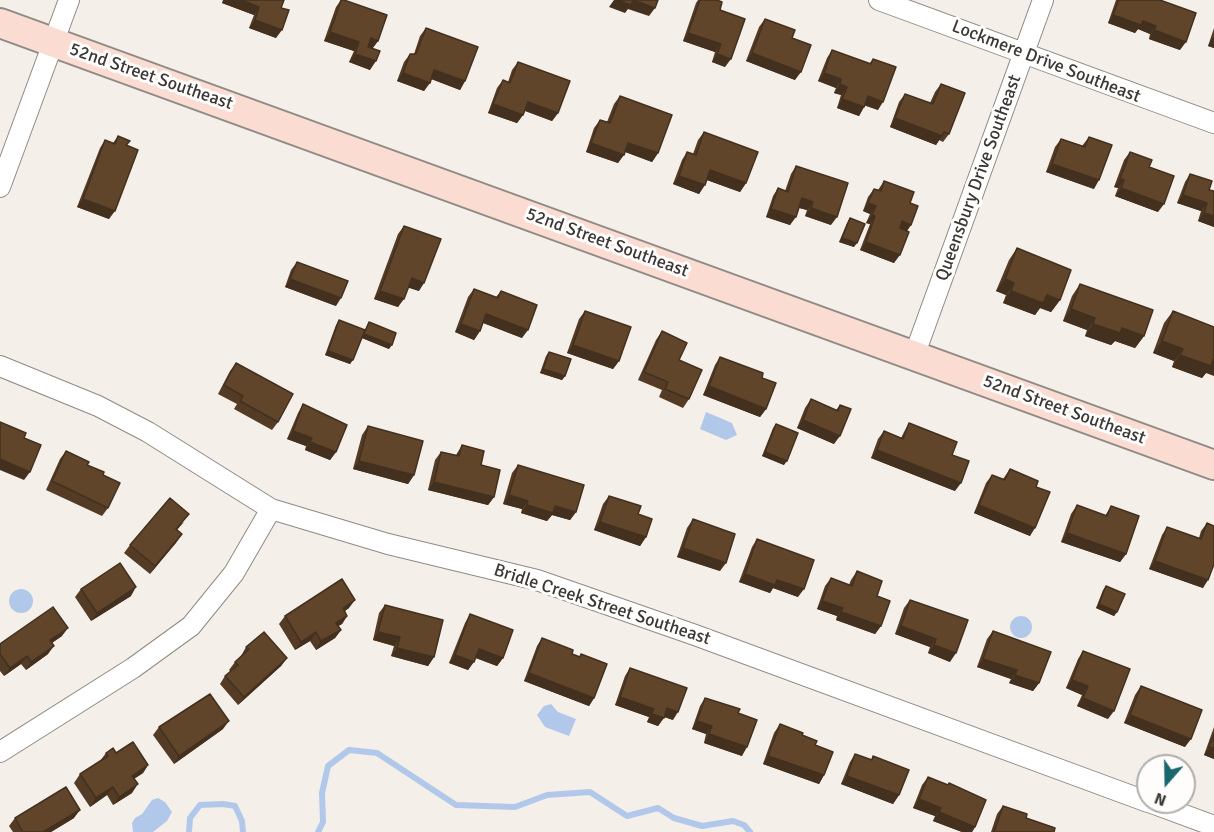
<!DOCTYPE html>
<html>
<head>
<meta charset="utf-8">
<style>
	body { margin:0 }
	#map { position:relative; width:1214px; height:832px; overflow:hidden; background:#f5efe9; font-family:Signika,sans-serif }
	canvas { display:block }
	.north { position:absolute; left:1136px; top:754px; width:60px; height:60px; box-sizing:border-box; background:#fefdfc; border:2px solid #b0aead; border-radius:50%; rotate:200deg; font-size:16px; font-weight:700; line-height:24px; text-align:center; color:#3a3836 }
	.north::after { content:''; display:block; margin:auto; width:21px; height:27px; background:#1a676d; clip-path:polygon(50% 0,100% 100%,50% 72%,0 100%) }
</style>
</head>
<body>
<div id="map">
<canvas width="1214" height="832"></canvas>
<div class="north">N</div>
</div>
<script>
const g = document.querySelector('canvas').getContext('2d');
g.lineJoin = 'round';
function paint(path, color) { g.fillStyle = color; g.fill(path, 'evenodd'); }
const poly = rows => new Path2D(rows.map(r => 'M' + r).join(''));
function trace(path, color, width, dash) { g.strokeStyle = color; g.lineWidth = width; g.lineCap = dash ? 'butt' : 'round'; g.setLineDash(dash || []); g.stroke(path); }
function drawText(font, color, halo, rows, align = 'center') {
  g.font = font + ' Signika,sans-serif'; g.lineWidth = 6; g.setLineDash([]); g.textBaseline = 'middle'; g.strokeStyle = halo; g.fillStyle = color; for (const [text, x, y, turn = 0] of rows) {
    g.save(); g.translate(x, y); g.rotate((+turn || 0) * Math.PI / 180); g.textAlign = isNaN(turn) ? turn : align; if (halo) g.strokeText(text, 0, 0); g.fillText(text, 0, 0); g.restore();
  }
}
paint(poly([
	[706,412,732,423,737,435,726,440,700,429],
	'9 601a12 12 0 1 1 24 0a12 12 0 1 1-24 0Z',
	'1010 627a11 11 0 1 1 22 0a11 11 0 1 1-22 0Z',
	[551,704,558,712,576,719,569,736,545,727,537,715,544,706],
	[158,798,165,802,172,812,167,821,153,832,133,832,132,823,135,818,142,814,152,800]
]), '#b1c8ea');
trace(poly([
	[189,832,190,818,200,805,223,804,235,806,242,821,243,832],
	[318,832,323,822,322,793,328,766,349,750,377,753,456,805,515,807,547,795,590,792,627,816,658,808,674,818,702,826,733,821,744,825,750,832]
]), '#b1c8ea', 6);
const street = poly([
	[879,0,1214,123],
	[0,187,69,0],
	[914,356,1043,0],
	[0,366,98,406,148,432,271,509,388,544,537,580,695,635,1148,802],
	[0,752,133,668,191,626,234,573,271,509],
	[1149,802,1214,826]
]);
const secondary = poly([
	[0,23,1214,465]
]);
trace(street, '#908a85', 22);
trace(secondary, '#908a85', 32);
trace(street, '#fff', 20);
trace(secondary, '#fbdcd2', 28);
paint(poly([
	[223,0,284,0,281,8,276,38,249,28,254,15,222,3],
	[341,0,378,41,372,49,370,70,349,62,354,51,324,41,336,7],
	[698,0,717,0,720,10,725,67,712,62,715,52,683,41,696,3],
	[1116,0,1160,0,1180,50,1149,39,1150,34,1138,29,1135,33,1108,23],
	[765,19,792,38,795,80,746,61,759,27],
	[426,28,465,81,460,90,431,79,424,91,397,81,404,62,410,54,414,54,420,36],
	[1214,28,1214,48,1208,46],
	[832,50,869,64,873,59,878,110,865,105,859,116,837,108,841,95,834,93,836,88,818,81,827,58],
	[518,62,558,113,552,121,525,111,523,115,517,123,488,113,497,88,503,80,508,82,512,70],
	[941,84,949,134,943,142,939,140,936,145,890,127,899,102,905,94,930,103,935,92],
	[620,96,658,153,652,162,625,152,618,163,586,152,594,128,600,120,607,122,614,104],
	[704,132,746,183,740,192,707,180,699,194,673,184,682,160,687,152,693,154,698,140],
	[118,136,130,141,127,145,109,219,77,207,100,148,105,140,113,143],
	[1089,137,1094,189,1046,172,1055,147,1061,139,1082,146],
	[1130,152,1149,167,1158,212,1115,196,1118,188,1114,187,1124,160],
	[796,166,831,225,805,216,807,210,799,208,790,225,766,217,773,196,778,188,785,191,791,174],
	[1190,174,1209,190,1214,191,1214,227,1198,221,1201,211,1177,203,1185,182],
	[884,181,910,203,911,225,907,231,894,263,860,250,870,224,866,223,870,214,863,211,868,197,874,189,878,190],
	[850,218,854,247,839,242,847,223],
	[404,226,419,291,408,287,398,307,374,299,398,234],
	[1017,248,1060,300,1051,312,1040,308,1035,315,1003,303,1006,295,996,291,1009,260],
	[297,262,336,306,285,287,291,270],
	[1080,284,1144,336,1135,348,1115,341,1111,345,1085,336,1087,330,1063,321,1072,296],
	[474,289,496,297,501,291,522,338,483,323,480,331,474,340,455,332,468,297],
	[585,311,619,361,613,369,567,353,579,319],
	[1173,311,1206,373,1202,378,1172,367,1174,361,1153,353,1164,323],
	[339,320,363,333,369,322,389,349,362,338,350,364,325,355,336,325],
	[662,331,689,399,683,408,659,397,662,390,638,380,656,340],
	[549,352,565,376,562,380,540,373,546,356],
	[720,357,762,378,766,409,760,417,703,395,715,365],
	[236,363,278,422,272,430,234,409,237,404,218,394,230,371],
	[811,399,836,410,840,405,834,444,797,428,805,408],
	[303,404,336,452,330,460,305,450,306,446,287,439,298,413],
	[909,423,952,455,955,491,871,458,878,439,884,431,901,438,904,432],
	[776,424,784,465,762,456,773,428],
	[368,426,414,475,408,484,353,469,362,435],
	[462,445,481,465,494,497,488,505,428,490,435,460,441,452,456,455],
	[66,451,103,475,108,508,102,516,46,490,60,459],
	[518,465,576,512,570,520,552,515,547,521,521,513,522,509,503,504,512,473],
	[1010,469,1036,487,1030,536,974,513,986,483,992,475,1003,479],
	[609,496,638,514,646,537,640,546,594,530,603,504],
	[1077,505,1105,516,1111,506,1126,554,1120,562,1061,542,1071,514],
	[693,519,720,571,677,557,687,528],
	[184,522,177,530,182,534,150,574,124,553,130,545],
	[1207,523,1203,588,1149,569,1162,535,1167,527,1199,538,1201,531],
	[757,539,798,597,773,588,770,593,739,582,752,547],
	[857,571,877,596,881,626,875,634,836,620,837,616,817,609,825,586,831,578,849,585,851,580],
	[1106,586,1117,612,1114,616,1096,608,1103,590],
	[81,589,131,596,91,621,75,597],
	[910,600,950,662,928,653,930,647,895,634,904,608],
	[385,605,434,657,428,666,391,656,394,646,373,640,379,613],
	[349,608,345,611,347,616,342,624,338,626,341,630,335,638,316,650,310,641,295,650,279,624,285,616],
	[470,614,503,658,497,666,476,658,468,670,449,663,465,623],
	[993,631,1039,683,1033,691,1009,683,1011,679,977,667,987,639],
	[62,636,52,643,48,654,26,670,21,664,4,676,0,671,0,644],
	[542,638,572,654,579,657,581,654,594,698,589,706,524,681,537,646],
	[246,647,287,658,281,666,238,705,220,684,225,676,231,672,229,670,235,662,241,656],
	[1083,651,1108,719,1077,706,1082,695,1066,688,1078,659],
	[630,668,673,720,664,717,658,726,647,722,649,717,615,705,625,676],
	[1141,686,1185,747,1124,723,1135,695],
	[705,698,738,713,742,756,704,743,706,734,692,729,700,706],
	[780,724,802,735,815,745,824,775,819,784,763,764,774,733],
	[159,727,223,729,174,764,153,735],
	[1214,727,1214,759,1204,755],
	[106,753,116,753,148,765,143,773,134,779,132,793,113,805,107,795,90,807,74,783,80,774,100,761],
	[855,754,871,760,873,756,899,795,893,804,841,784,850,762],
	[928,777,975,827,972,832,962,832,933,821,935,816,913,808,922,785],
	[1003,806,1026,818,1054,832,991,832,997,814],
	[15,818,74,818,51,832,13,832,9,826]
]), '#533b25');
paint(poly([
	[224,0,241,0,259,7,254,15,222,3],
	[614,0,633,0,655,8,649,16,628,9,625,13,609,7],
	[1113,15,1143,21,1156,26,1150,34,1138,29,1135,33,1108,23],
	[255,20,282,30,276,38,249,28],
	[1154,30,1186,42,1180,50,1149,39],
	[330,32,359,42,354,51,324,41],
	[688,33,721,44,715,52,683,41],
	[1213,37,1214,38,1214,48,1208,46],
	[371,38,378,41,372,49,365,47],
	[752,53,801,72,795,80,746,61],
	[355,54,376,61,370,70,349,62],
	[717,54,731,59,725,67,712,62],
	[434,70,465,81,460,90,429,78],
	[403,73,430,83,424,91,397,81],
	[824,73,841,79,836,88,818,81],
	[840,84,847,87,841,95,834,93],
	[868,96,883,102,878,110,863,105],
	[842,99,864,107,859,116,837,108],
	[528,102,558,113,552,121,523,110],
	[493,104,523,115,517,123,488,113],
	[895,118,942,136,936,145,890,127],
	[591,143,624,155,618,163,586,152],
	[628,143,658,153,652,162,623,151],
	[1052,164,1099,180,1094,189,1046,172],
	[710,170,746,183,740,192,704,179],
	[679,176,705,185,699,194,673,184],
	[1120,179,1124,180,1118,188,1114,187],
	[1121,188,1164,204,1158,212,1115,196],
	[1183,195,1207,203,1201,211,1177,203],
	[802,198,813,202,807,210,796,207],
	[83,199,115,211,109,219,77,207],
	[868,203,876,206,870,214,863,211],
	[811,208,837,217,831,225,805,216],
	[771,209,796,217,790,225,766,217],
	[1204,213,1214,216,1214,227,1198,221],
	[872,215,875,216,870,224,866,223],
	[902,221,911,225,905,233,897,230],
	[842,238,857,243,854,247,839,242],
	[866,242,900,255,894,263,860,250],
	[412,278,424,283,419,291,406,287],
	[290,279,341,298,336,306,285,287],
	[1005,279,1014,283,1006,295,996,291],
	[380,291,404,299,398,307,374,299],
	[1011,291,1047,295,1060,300,1051,312,1040,308,1035,315,1003,303],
	[1071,309,1095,318,1087,330,1063,321],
	[486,314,528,330,522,338,481,322],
	[461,324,480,331,474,340,455,332],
	[1093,324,1122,328,1144,336,1135,348,1115,341,1111,345,1085,336],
	[364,334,392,345,389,349,362,338],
	[1162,341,1183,349,1174,361,1153,353],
	[573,345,619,361,613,369,567,353],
	[328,351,353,360,350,364,325,355],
	[1180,355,1214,360,1214,376,1206,373,1202,378,1172,367],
	[543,369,565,376,562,380,540,373],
	[709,386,766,409,760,417,703,395],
	[803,420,840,436,834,444,797,428],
	[293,431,312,438,306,446,287,439],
	[310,442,336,452,330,460,305,450],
	[877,450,961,483,955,491,871,458],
	[765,452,787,461,784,465,762,456],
	[0,459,30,472,24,480,0,470],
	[359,461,414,475,408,484,353,469],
	[434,482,494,497,488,505,428,490],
	[509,495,528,501,522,509,503,504],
	[527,505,555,506,576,512,570,520,552,515,547,521,521,513],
	[979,505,1035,528,1030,536,974,513],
	[600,522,646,537,640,546,594,530],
	[1067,533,1126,554,1120,562,1061,542],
	[182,534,176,543,150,574,155,566],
	[683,548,726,563,720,571,677,557],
	[1155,561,1208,580,1203,588,1149,569],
	[745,574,777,580,804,589,798,597,773,588,770,593,739,582],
	[136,587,131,596,91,621,97,613],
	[355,600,349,608,337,616,343,608],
	[822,601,843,608,837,616,817,609],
	[1099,604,1117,612,1114,616,1096,608],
	[841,612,881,626,875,634,836,620],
	[347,616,342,624,330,631,336,623],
	[901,626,936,639,930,647,895,634],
	[68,628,62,636,44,648,50,640],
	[341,630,335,638,316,650,321,641],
	[316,632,310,641,295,650,301,642],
	[378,632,400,637,394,646,373,640],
	[934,645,956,653,950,662,928,653],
	[54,646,48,654,26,670,31,662],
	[397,648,434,657,428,666,391,656],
	[479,649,503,658,497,666,473,657],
	[455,655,474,662,468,670,449,663],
	[27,656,21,664,4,676,10,668],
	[287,658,281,666,238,705,244,697],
	[983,659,1017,670,1011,679,977,667],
	[529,673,594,698,589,706,524,681],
	[1015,675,1039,683,1033,691,1009,683],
	[1072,680,1088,686,1082,695,1066,688],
	[620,697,654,709,649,717,615,705],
	[1083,698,1114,711,1108,719,1077,706],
	[667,708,678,712,673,720,662,716],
	[652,714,664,718,658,726,647,722],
	[1130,715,1191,739,1185,747,1124,723],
	[229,721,223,729,174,764,179,756],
	[697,721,712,726,706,734,692,729],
	[709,734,747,747,742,756,704,743],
	[1209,747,1214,748,1214,759,1204,755],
	[768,756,824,775,819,784,763,764],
	[148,765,143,773,126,784,132,776],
	[847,776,899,795,893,804,841,784],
	[138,784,132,793,113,805,119,797],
	[113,787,107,795,90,807,96,798],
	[919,799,941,808,935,816,913,808],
	[80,810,74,818,51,832,43,832],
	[939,812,975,827,972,832,962,832,933,821]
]), '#43301e');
const building = poly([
	[241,0,284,0,281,8,289,10,282,30,255,20,259,7,241,0],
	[341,0,344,0,387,15,378,41,371,38,368,47,380,51,376,61,355,54,359,42,330,32,341,0],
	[618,0,658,0,655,8,633,0,631,5,618,0],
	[700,0,717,0,722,2,720,10,745,19,731,59,717,54,721,44,688,33,700,0],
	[1119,0,1160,0,1196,13,1186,42,1154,30,1156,26,1143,21,1141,25,1113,15,1119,0],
	[765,19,795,30,792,38,811,45,801,72,752,53,765,19],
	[426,28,478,47,465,81,434,70,430,83,403,73,410,54,416,54,426,28],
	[832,50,871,64,873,59,896,67,883,102,868,96,864,107,842,99,847,87,840,84,841,79,824,73,832,50],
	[518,62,570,81,558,113,528,102,523,115,493,104,503,80,510,83,518,62],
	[941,84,965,93,949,134,944,132,942,136,895,118,905,94,933,104,941,84],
	[620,96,672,115,658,153,628,143,624,155,591,143,600,120,610,123,620,96],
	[704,132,758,152,746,183,710,170,705,185,679,176,687,152,696,155,704,132],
	[118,136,130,141,126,145,138,150,115,211,83,199,105,140,115,144,118,136],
	[1089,137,1112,145,1099,180,1052,164,1061,139,1085,147,1089,137],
	[1130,152,1152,160,1149,167,1174,176,1164,204,1121,188,1124,180,1120,179,1130,152],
	[796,166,848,183,837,217,811,208,813,202,802,198,796,217,771,209,778,188,788,192,796,166],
	[1190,174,1212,181,1209,190,1214,191,1214,216,1204,213,1207,203,1183,195,1190,174],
	[884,181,914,192,910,203,918,206,911,225,902,221,900,228,909,232,900,255,866,242,875,216,872,215,876,206,868,203,874,189,881,191,884,181],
	[850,218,865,224,857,243,842,238,850,218],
	[404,226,441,239,424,283,412,278,404,299,380,291,404,226],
	[1017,248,1071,270,1060,300,1047,295,1043,303,1011,291,1014,283,1005,279,1017,248],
	[297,262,348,281,341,298,290,279,297,262],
	[1080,284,1153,310,1144,336,1122,328,1120,333,1093,324,1095,318,1071,309,1080,284],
	[474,289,498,298,501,291,537,305,528,330,486,314,480,331,461,324,474,289],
	[585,311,631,327,619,361,573,345,585,311],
	[1173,311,1214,327,1214,360,1213,360,1211,366,1180,355,1183,349,1162,341,1173,311],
	[339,320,365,330,353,360,328,351,339,320],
	[369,322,396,333,392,345,364,334,369,322],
	[662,331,687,343,679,360,702,370,689,399,665,389,668,382,644,372,662,331],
	[549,352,571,359,565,376,543,369,549,352],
	[720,357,763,373,762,378,776,383,766,409,709,386,720,357],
	[236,363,293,394,278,422,240,401,243,396,224,385,236,363],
	[811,399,838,411,840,405,851,409,840,436,803,420,811,399],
	[303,404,347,425,336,452,310,442,312,438,293,431,303,404],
	[0,422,26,433,24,438,41,445,30,472,0,459,0,422],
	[909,423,957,442,952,455,969,461,961,483,877,450,884,431,903,439,909,423],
	[776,424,798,433,787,461,765,452,776,424],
	[368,426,423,441,414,475,359,461,368,426],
	[462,445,484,451,481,465,500,470,494,497,434,482,441,452,459,456,462,445],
	[66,451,89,462,87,465,104,472,103,475,120,483,108,508,52,481,66,451],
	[518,465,584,485,576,512,555,506,553,513,527,505,528,501,509,495,518,465],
	[1010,469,1038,481,1036,487,1050,492,1035,528,979,505,992,475,1005,480,1010,469],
	[609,496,641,506,638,514,652,519,646,537,600,522,609,496],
	[170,498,189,514,176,529,182,534,155,566,130,545,170,498],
	[1077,505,1107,516,1111,506,1139,516,1126,554,1067,533,1077,505],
	[693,519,735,534,726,563,683,548,693,519],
	[1207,523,1214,526,1214,564,1208,580,1155,561,1167,527,1201,539,1207,523],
	[757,539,814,560,804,589,777,580,775,585,745,574,757,539],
	[120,563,136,587,97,613,81,589,120,563],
	[857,571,882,581,877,596,890,601,881,626,841,612,843,608,822,601,831,578,852,586,857,571],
	[342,579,355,600,343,608,347,616,336,623,341,630,321,641,316,632,301,642,285,616,342,579],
	[1106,586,1125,594,1117,612,1099,604,1106,586],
	[910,600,968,620,956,653,934,645,936,639,901,626,910,600],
	[385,605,443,620,434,657,397,648,400,637,378,632,385,605],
	[53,607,68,628,50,640,54,646,31,662,27,656,10,668,0,654,0,644,53,607],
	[470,614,513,630,503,658,479,649,474,662,455,655,470,614],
	[993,631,1051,652,1039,683,1015,675,1017,670,983,659,993,631],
	[264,632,287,658,244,697,225,676,238,665,235,662,249,649,246,647,264,632],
	[542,638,573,650,572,654,580,657,581,654,607,664,594,698,529,673,542,638],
	[1083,651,1130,669,1114,711,1083,698,1088,686,1072,680,1083,651],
	[630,668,687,688,678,712,667,708,664,718,652,714,654,709,620,697,630,668],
	[1141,686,1202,710,1191,739,1130,715,1141,686],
	[210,694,229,721,179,756,159,727,210,694],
	[705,698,740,709,738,713,757,720,747,747,709,734,712,726,697,721,705,698],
	[780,724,803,733,802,735,817,741,815,745,833,752,824,775,768,756,780,724],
	[1214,735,1214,748,1209,747,1214,735],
	[133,742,148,765,132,776,138,784,119,797,113,787,96,798,80,774,108,756,106,753,113,748,116,753,133,742],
	[855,754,872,760,873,756,909,770,899,795,847,776,855,754],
	[928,777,948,785,949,783,986,800,975,827,939,812,941,808,919,799,928,777],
	[66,787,80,810,43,832,23,832,15,818,66,787],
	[1003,806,1027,814,1026,818,1055,828,1054,832,994,832,1003,806]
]);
paint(building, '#60452b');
trace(building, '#43301e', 1.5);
drawText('18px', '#3a3836', '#fefdfc', [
	["Lockmere Drive Southeast",1046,62,21],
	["52nd Street Southeast",151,77,19],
	["Queensbury Drive Southeast",979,178,-70],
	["52nd Street Southeast",607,243,20],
	["52nd Street Southeast",1064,410,20],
	["Bridle Creek Street Southeast",602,605,18]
]);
</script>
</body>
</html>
